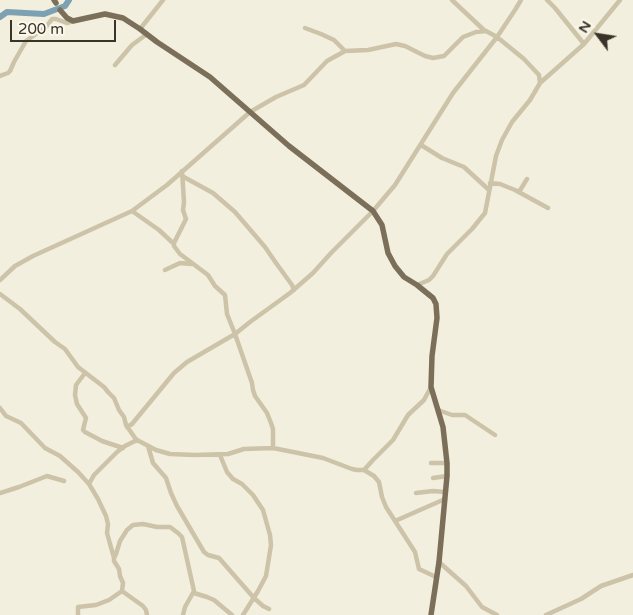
<!DOCTYPE html>
<html>
<head>
<meta charset="utf-8">
<style>
	body { margin:0 }
	#map { position:relative; width:633px; height:615px; overflow:hidden; background:#f3efde; font-family:"Varela Round",sans-serif }
	canvas { display:block }
	.north { position:absolute; left:573px; top:10px; width:50px; height:50px; -webkit-text-stroke:4px #fbf8eb; paint-order:stroke; rotate:301deg; font-size:14px; font-weight:700; line-height:20px; text-align:center; color:#393329 }
	.north::after { content:''; display:block; margin:auto; width:18px; height:22px; background:#393329; clip-path:polygon(50% 0,100% 100%,50% 72%,0 100%) }
	.scale { position:absolute; left:10px; top:20px; width:106px; height:22px; box-sizing:border-box; border:2px solid #393329; border-top:0; padding-left:6px; font-size:15px; line-height:18px; white-space:nowrap; color:#393329; -webkit-text-stroke:4px #fbf8eb; paint-order:stroke }
</style>
</head>
<body>
<div id="map">
<canvas width="633" height="615"></canvas>
<div class="north">N</div>
<div class="scale">200 m</div>
</div>
<script>
const g = document.querySelector('canvas').getContext('2d');
g.lineJoin = 'round';
const poly = rows => new Path2D(rows.map(r => 'M' + r).join(''));
function trace(path, color, width, dash) { g.strokeStyle = color; g.lineWidth = width; g.lineCap = dash ? 'butt' : 'round'; g.setLineDash(dash || []); g.stroke(path); }
trace(poly([
	[0,17,7,12,44,14,65,6,69,0]
]), '#7ca1b2', 6);
trace(poly([
	[452,0,485,31],
	[547,0,555,8,584,44],
	[305,28,321,34,334,40,345,51],
	[140,29,163,0],
	[115,65,132,45,147,34],
	[0,76,8,73,10,71,14,62,26,41,46,27,52,19,56,19,67,23,73,21],
	[421,145,442,158,464,167,489,190],
	[182,171,184,202,183,210,186,219,174,243,174,246,180,254,208,275,215,286,225,295,227,314,235,334,252,383,253,390,255,396,267,413,271,423,273,429,273,448],
	[182,176,213,193,235,212,265,247,276,263,292,285,294,290],
	[490,183,500,184,515,190,548,208],
	[519,192,527,179],
	[132,211,159,230,174,244,174,246],
	[165,270,180,263,191,264],
	[0,280,15,266,33,256,132,211,167,185,250,112,276,97,304,85,327,61,345,51,368,50,396,44,405,46,425,56,433,58,444,56,463,37,476,32,486,31,497,37,524,59,539,75,540,83],
	[417,285,429,280,433,276,447,254,472,229,485,213,496,156,502,140,512,122,530,100,540,83,584,44,620,0],
	[0,294,20,309,55,342,65,349,78,367,104,387,108,392,114,398,119,410,124,417,126,425,135,438,137,440,156,450,170,454,195,455,228,454,244,449,273,448,323,458,352,469,357,470,364,470,374,476,379,482,382,497,386,507,415,552,419,569,436,577],
	[85,373,76,385,75,395,77,404,86,418,83,430,85,432,102,441,123,448],
	[0,408,6,416,21,423,45,448,60,456,78,472,89,484],
	[438,410,452,415,465,415,495,435],
	[127,427,132,424,174,373,187,362,235,334,250,322,290,293,313,273,331,253,373,211,395,185,453,93,497,37,515,10,521,0],
	[148,446,153,463,166,478,171,493,177,506,204,552,208,555,219,558,254,598,263,606,269,609],
	[220,455,227,472,233,479,242,484,253,495,263,510,270,535,271,545,266,576,258,591,243,615],
	[431,463,447,463],
	[364,470,373,460,393,440,408,415,424,400,431,387],
	[433,478,447,476],
	[0,493,19,487,47,476,64,481],
	[416,493,433,491,445,492],
	[395,521,445,499],
	[114,558,107,533,108,524,106,516,98,499,89,484,94,475,117,452,125,446,137,440],
	[439,562,466,586,482,607,497,615],
	[122,591,143,606,146,610,147,615],
	[194,593,207,597,214,600,232,615],
	[78,615,78,607,96,605,109,600,122,591,123,583,120,576,119,569,114,561,114,558,116,554,120,541,127,530,133,525,143,524,157,527,170,527,178,533,182,537,194,591,185,607,183,615],
	[546,615,581,599,601,586,633,575]
]), '#ccc3a9', 4.5);
trace(poly([
	[54,0,56,3],
	[60,10,67,18,73,21,105,14,123,18,140,29,157,42,210,77,289,146,373,211,382,225,388,253,395,266,404,277,417,285,433,298,436,304,437,318,432,356,431,387,443,427,447,463,447,476,439,562,431,615]
]), '#7c6f5a', 5.5);
</script>
</body>
</html>
